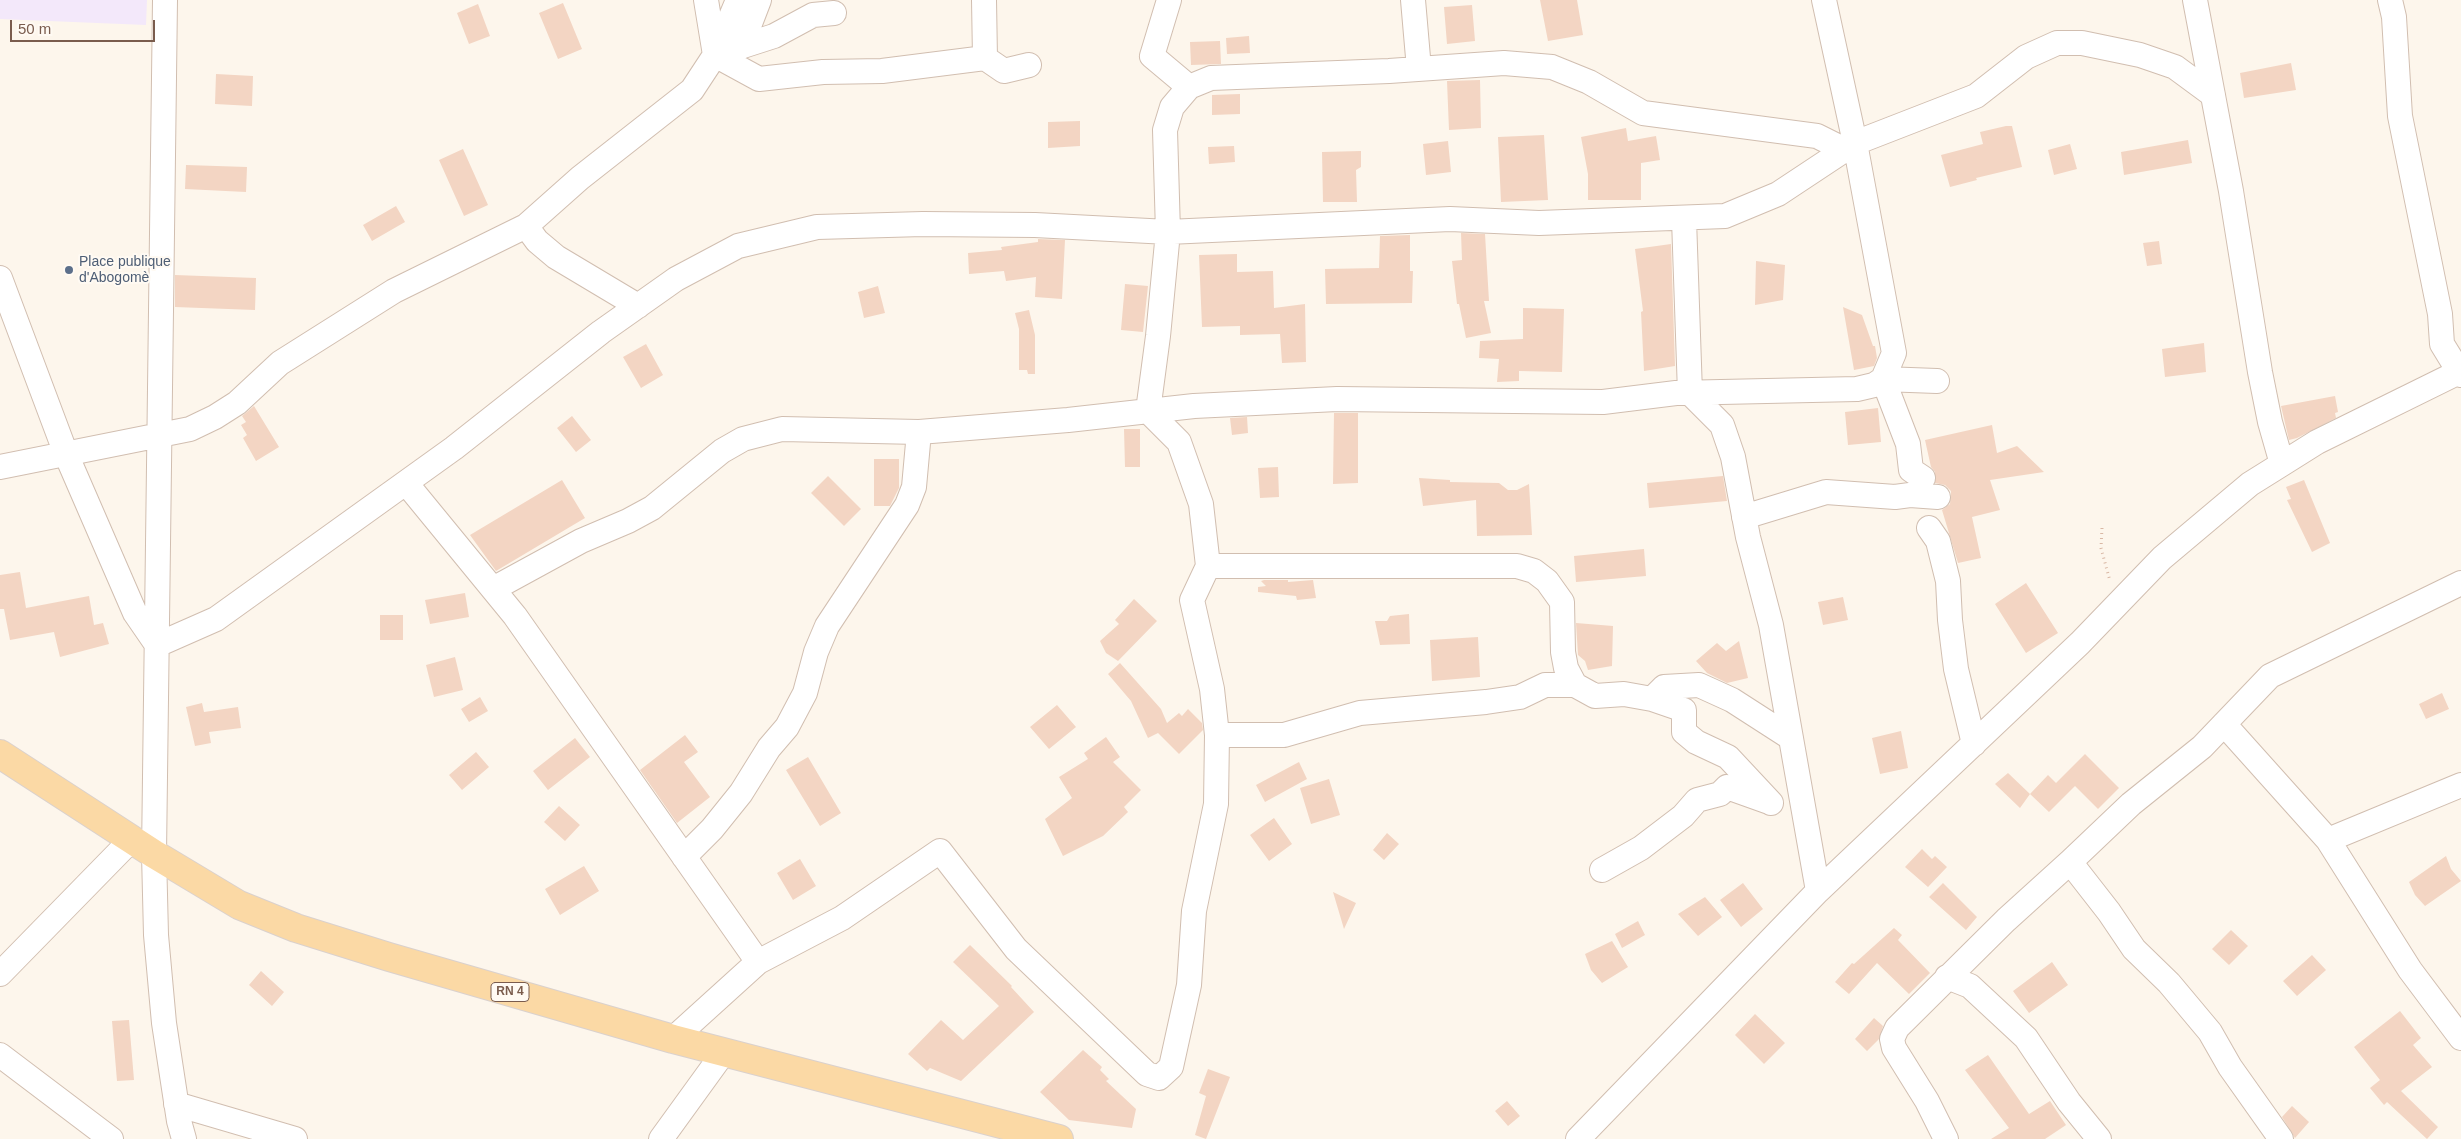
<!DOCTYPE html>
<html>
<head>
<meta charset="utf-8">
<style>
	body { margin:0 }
	#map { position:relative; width:2461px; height:1139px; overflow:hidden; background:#fdf6ec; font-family:Helvetica,sans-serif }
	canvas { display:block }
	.scale { position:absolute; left:10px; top:20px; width:145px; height:22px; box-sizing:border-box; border:2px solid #7a5c4d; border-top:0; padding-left:6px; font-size:15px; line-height:18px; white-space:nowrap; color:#7a5c4d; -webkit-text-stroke:4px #fffaf3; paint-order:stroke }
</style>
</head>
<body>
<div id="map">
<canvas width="2461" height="1139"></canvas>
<div class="scale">50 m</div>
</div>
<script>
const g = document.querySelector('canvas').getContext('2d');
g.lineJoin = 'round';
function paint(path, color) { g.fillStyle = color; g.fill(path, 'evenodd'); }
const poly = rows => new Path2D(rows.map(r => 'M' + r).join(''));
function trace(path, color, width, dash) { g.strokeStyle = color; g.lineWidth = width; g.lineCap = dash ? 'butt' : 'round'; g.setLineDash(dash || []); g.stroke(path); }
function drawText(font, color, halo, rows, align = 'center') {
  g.font = font + ' Helvetica,sans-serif'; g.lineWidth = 4; g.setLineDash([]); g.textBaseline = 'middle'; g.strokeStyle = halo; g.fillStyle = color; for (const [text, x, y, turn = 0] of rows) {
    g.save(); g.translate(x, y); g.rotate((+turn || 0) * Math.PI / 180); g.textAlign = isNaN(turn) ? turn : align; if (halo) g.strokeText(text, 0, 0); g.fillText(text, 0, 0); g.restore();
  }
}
paint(poly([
	[0,0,147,0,146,25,0,19]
]), '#f3e8fa');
paint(poly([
	[1540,0,1577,0,1583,35,1548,41],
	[563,3,582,49,558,59,539,13],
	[478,4,490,36,469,44,457,13],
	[1472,5,1475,41,1447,44,1444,7],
	[1249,36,1250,53,1227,54,1226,38],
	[1220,41,1221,64,1191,65,1190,42],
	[2291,63,2296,90,2244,98,2240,73],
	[216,74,253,76,252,106,215,104],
	[1480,80,1481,128,1449,130,1447,81],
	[1240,94,1240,114,1212,115,1212,95],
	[1080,121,1080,146,1048,148,1048,122],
	[2006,126,2012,126,2022,167,1976,178,1977,180,1950,187,1941,155,1983,144,1980,132],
	[1626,128,1628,141,1656,136,1660,160,1641,163,1641,200,1588,200,1588,174,1581,137],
	[1544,135,1548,200,1501,202,1498,137],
	[2188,140,2192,163,2124,175,2121,152],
	[1448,141,1451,172,1426,175,1423,144],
	[2070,144,2077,169,2054,175,2048,150],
	[1234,146,1235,162,1209,164,1208,147],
	[463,149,488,205,464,216,439,160],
	[1361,151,1361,167,1356,170,1357,202,1323,202,1322,152],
	[186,165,247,167,246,192,185,189],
	[396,206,405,222,372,241,363,225],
	[1461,233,1485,234,1489,301,1484,301,1491,333,1466,338,1459,304,1457,304,1452,261,1462,260],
	[1410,235,1410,271,1413,271,1412,303,1326,304,1325,269,1379,268,1380,236],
	[1038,239,1065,240,1062,299,1035,297,1036,277,1006,281,1004,271,969,274,968,253,1002,250,1001,247,1038,242],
	[2159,241,2162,264,2147,266,2143,243],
	[1671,244,1675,366,1644,371,1641,312,1643,311,1635,249],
	[1237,254,1237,272,1273,271,1274,308,1305,304,1306,362,1282,363,1280,334,1240,335,1240,326,1202,327,1199,255],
	[1756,261,1785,265,1783,300,1755,305],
	[175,275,256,278,255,310,175,307],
	[1125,284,1148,286,1143,332,1121,330],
	[878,286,885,313,864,318,858,292],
	[1843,307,1862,315,1873,346,1875,346,1877,358,1874,366,1854,370],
	[1523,308,1564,309,1562,372,1519,371,1519,381,1497,382,1499,359,1479,358,1480,341,1523,339],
	[1029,310,1035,335,1035,374,1028,374,1027,370,1019,370,1019,329,1015,313],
	[2204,343,2206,372,2165,377,2162,349],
	[646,344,663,375,641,388,623,357],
	[2335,396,2338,412,2335,413,2336,418,2297,438,2289,440,2281,406],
	[254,406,279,447,256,461,243,438,247,435,241,425,246,422,242,416],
	[1878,408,1881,442,1848,445,1845,412],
	[1334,413,1358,413,1358,483,1333,484],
	[572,416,591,440,576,452,557,428],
	[1247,417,1248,433,1232,435,1230,418],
	[1992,425,1997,453,2017,446,2044,472,1990,480,2000,510,1972,517,1981,558,1958,563,1942,510,1950,504,1951,491,1945,485,1935,483,1935,472,1931,467,1925,440],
	[1124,429,1140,429,1140,467,1125,467],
	[874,459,899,459,899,488,890,506,874,506],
	[1278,467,1279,497,1260,498,1258,468],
	[828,476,861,509,844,526,811,493],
	[1723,476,1727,501,1649,508,1647,483],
	[1419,478,1450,480,1450,482,1499,483,1508,490,1517,490,1529,484,1532,535,1477,536,1476,500,1423,506],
	[562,480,585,518,496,571,470,535],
	[2304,480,2330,543,2312,552,2287,500,2291,499,2286,487],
	[1644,549,1646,576,1576,582,1574,556],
	[20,572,26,608,89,596,94,625,103,623,109,644,60,657,54,632,10,640,4,609,0,609,0,575],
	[1264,580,1288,580,1288,582,1313,580,1316,598,1297,600,1296,596,1258,592,1258,587,1266,586,1261,581],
	[2026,583,2058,633,2026,653,1995,604],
	[465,593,469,617,430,624,425,600],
	[1843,597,1848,620,1823,625,1818,602],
	[1134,599,1157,621,1118,661,1106,653,1100,641,1119,624,1115,620],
	[1409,614,1410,644,1380,645,1375,621,1387,621,1390,616],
	[380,615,403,615,403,640,380,640],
	[1576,623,1613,626,1612,666,1588,670,1585,661,1578,655],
	[1478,637,1480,677,1432,681,1430,640],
	[1739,641,1748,678,1727,683,1707,673,1696,661,1717,643,1726,651],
	[455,657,463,690,434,697,426,665],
	[1120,663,1161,709,1167,723,1179,713,1182,716,1188,709,1202,723,1203,730,1179,754,1158,733,1148,738,1131,701,1108,674],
	[2442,693,2449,709,2426,719,2419,704],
	[480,697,488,711,469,722,461,709],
	[202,703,204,712,238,707,241,728,209,732,211,743,195,746,186,707],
	[1057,705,1076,727,1049,749,1030,727],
	[1901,731,1908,768,1880,774,1872,738],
	[685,735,698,752,684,762,710,797,677,823,640,770],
	[1106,737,1120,757,1113,762,1141,790,1124,807,1128,812,1103,836,1063,856,1045,819,1072,798,1059,777,1088,759,1084,753],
	[575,738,590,757,548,790,533,771],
	[476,752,489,767,462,790,449,775],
	[2085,754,2119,788,2098,809,2075,786,2049,812,2030,794,2020,808,1995,784,2008,773,2030,794,2048,775,2056,783],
	[808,757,841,813,820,826,786,770],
	[1299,762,1307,779,1265,802,1256,785],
	[1329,779,1340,815,1311,824,1300,788],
	[559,806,580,825,565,841,544,822],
	[1274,818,1292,844,1269,861,1250,835],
	[1387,833,1399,844,1384,860,1373,850],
	[1922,849,1932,859,1935,856,1947,867,1928,887,1905,867],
	[2446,856,2451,869,2461,881,2425,906,2415,895,2409,882],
	[800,859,816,886,793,900,777,873],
	[584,866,599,891,560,915,545,889],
	[1743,883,1763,909,1741,927,1720,900],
	[1943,883,1977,917,1966,930,1929,897],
	[1333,892,1356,903,1344,929],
	[1705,897,1722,917,1698,936,1678,914],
	[1638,921,1645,935,1622,948,1615,934],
	[1894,928,1902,935,1898,940,1930,973,1909,994,1877,963,1849,994,1835,982,1852,963,1854,964],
	[2231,930,2248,946,2229,965,2212,949],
	[1612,941,1628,967,1602,983,1591,970,1585,954],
	[970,945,1012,986,1011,987,1034,1012,961,1081,930,1068,927,1071,908,1054,941,1020,963,1040,999,1006,953,962],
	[2312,955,2326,970,2297,996,2283,981],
	[2052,962,2068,985,2029,1013,2013,991],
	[261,971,284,992,272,1006,249,985],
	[2400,1011,2421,1038,2413,1045,2432,1067,2401,1091,2438,1127,2427,1139,2387,1102,2384,1105,2370,1088,2380,1080,2354,1047],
	[1755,1014,1785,1043,1764,1064,1735,1035],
	[1874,1018,1883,1026,1879,1039,1867,1051,1855,1039],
	[129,1020,134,1080,117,1081,112,1021],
	[1083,1050,1102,1067,1100,1070,1109,1079,1106,1081,1136,1109,1132,1128,1069,1120,1040,1092],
	[1988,1055,2029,1114,2050,1101,2066,1125,2045,1139,1991,1139,2009,1128,1965,1070],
	[1208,1069,1230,1077,1206,1139,1195,1135,1206,1096,1199,1093],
	[1507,1101,1520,1116,1508,1126,1495,1111],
	[2292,1106,2309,1122,2295,1138,2282,1117]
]), '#f3d5c3');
const minor = poly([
	[165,0,154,854,156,935,164,1023,179,1121,184,1139],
	[706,0,715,55],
	[1169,0,1152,56,1189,87],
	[1413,0,1419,69],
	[2195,0,2231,191,2260,372,2270,422,2282,464],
	[2390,0,2394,17,2400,116,2440,314,2442,344,2461,375],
	[834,13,813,15,774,36,715,55,759,79,823,72,882,71,985,58,984,0],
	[741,47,759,0],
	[985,58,1004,71,1029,65],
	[1684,219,1690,393,1722,425,1733,457,1748,537,1771,625,1818,891],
	[526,226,537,241,556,257,638,306],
	[0,278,66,454,135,613,157,645,216,619,454,448,601,332,676,279,738,246,817,227,923,224,1035,225,1168,232,1450,219,1539,223,1725,216,1778,194,1855,143,1976,96,2026,57,2057,43,2082,43,2140,55,2175,67,2213,95],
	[0,467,190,429,215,417,237,403,280,363,394,291,526,226,580,178,692,90,715,55,738,0],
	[1923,478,1911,470,1908,444,1883,379,1937,381],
	[406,483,515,616,758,962],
	[1744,517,1826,492,1895,497,1910,495,1938,497],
	[1929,528,1938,541,1948,581,1950,620,1956,669,1974,744],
	[1208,566,1517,566,1534,571,1547,581,1562,602,1563,652,1566,668,1575,685,1595,696,1624,694,1652,699,1684,710,1684,732,1696,742,1728,757,1771,803],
	[493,589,581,541,628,521,652,508,722,451,743,439,782,429,919,432,1068,420,1194,406,1337,399,1603,402,1676,393,1857,389,1874,385,1883,379,1894,353,1855,143,1824,0],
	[1652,699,1664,687,1699,685,1732,700,1791,738],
	[2224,724,2328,840,2410,970,2461,1038],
	[1217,735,1284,735,1360,713,1486,702,1520,697,1545,685,1575,685],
	[2328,840,2461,785],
	[684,857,712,829,741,793,769,748,787,727,805,693,816,652,827,626,907,505,914,487,919,432],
	[1602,870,1641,848,1683,816,1697,800,1720,794,1727,787,1769,802],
	[0,974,132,839],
	[1947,977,1970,986,2026,1038,2069,1102,2099,1139],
	[673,1039,758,962,842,918,940,851,1016,949,1147,1074,1159,1078,1171,1067,1189,985,1194,911,1216,804,1217,735,1212,689,1192,600,1208,566,1201,504,1179,442,1148,411,1158,336,1168,232,1165,130,1172,107,1189,87,1211,78,1389,71,1504,63,1552,67,1589,82,1643,113,1817,136,1845,150],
	[0,1055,111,1139],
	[176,1104,295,1139],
	[661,1139,724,1052],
	[1578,1139,1818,891,2080,643,2162,558,2250,484,2282,464,2317,442,2461,371],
	[1946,1139,1927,1101,1894,1048,1892,1039,1897,1028,2006,920,2070,862],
	[2281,1139,2230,1067,2210,1032,2169,983,2134,949,2109,912,2070,862,2131,804,2202,747,2270,676,2461,583]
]);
const major = poly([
	[0,754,154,854,239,905,296,928,389,957,673,1039,1059,1139]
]);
trace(minor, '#d1beb0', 26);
trace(major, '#dad1cd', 30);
trace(poly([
	[2102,528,2101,548,2110,581]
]), '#d9b8a5', 3, [1, 4]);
trace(minor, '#fff', 24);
trace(major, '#fbd9a5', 28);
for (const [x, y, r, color] of [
	[69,270,5,"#5c6f8a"]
]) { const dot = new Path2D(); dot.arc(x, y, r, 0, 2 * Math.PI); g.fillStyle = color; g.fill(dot); trace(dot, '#fffaf3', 2); }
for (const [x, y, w] of [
	[510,992,38]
]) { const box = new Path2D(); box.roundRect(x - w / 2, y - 9.5, w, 19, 4); g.fillStyle = '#fffaf3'; g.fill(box); trace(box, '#7a5c4d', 1); }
drawText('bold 12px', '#7a5c4d', null, [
	["RN 4",510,992]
]);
drawText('14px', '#4e5e75', '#fffaf3', [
	["Place publique",79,262],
	["d'Abogomè",79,278]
], 'left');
</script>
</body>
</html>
